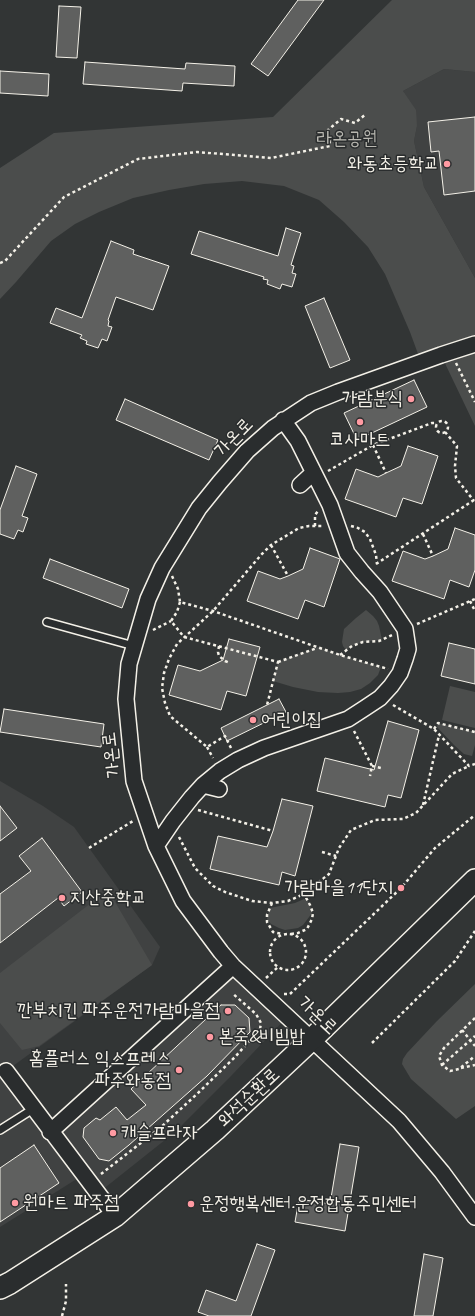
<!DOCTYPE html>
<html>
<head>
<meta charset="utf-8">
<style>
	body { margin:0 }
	canvas { display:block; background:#323535 }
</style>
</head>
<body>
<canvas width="475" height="1316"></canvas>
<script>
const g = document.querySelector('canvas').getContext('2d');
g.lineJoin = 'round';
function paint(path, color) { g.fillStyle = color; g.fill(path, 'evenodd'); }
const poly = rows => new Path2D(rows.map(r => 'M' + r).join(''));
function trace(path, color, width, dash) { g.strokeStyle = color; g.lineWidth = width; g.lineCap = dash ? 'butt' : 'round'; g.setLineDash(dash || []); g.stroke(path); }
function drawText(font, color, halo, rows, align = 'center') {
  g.font = font + ' Caveat,"Poor Story",sans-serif'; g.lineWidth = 3; g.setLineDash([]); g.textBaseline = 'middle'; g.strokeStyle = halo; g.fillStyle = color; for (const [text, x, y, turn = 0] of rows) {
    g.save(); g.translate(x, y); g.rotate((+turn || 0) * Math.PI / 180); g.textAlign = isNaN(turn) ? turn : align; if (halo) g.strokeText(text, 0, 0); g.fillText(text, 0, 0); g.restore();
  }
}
paint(poly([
	[444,69,475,72,475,278,424,187,414,141,417,126,403,91],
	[0,781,43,806,74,827,160,947,152,965,6,1071,50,1132,233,966,288,1016,231,1076,175,1132,97,1194,83,1175,0,1227]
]), '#404242');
paint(poly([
	[392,0,475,0,475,72,444,69,403,91,416,110,417,126,414,141,424,187,475,278,475,426,441,355,421,362,410,332,385,274,368,247,344,222,319,200,284,186,242,181,204,184,169,190,133,198,99,212,75,224,51,241,16,282,0,299,0,168,54,133,273,117],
	[366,610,373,616,377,621,379,626,382,640,363,642,352,646,346,650,343,646,342,642,344,629,356,618],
	[318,647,340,655,381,667,378,675,370,683,361,689,350,692,338,693,318,692,293,687,273,681,278,662],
	[450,686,475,692,475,728,442,720],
	[438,723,475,732,475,745,472,756,464,754,454,745,437,727],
	[108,890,152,965,39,1046,22,1050,0,1023,0,973],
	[304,899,309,902,312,913,303,925,298,928,285,930,279,928,271,924,267,919,270,908,295,903],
	[475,984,475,1106,456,1119,411,1079,402,1064,403,1059,407,1053,437,1021]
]), '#4b4d4c');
const building = poly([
	[298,0,324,0,268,76,251,64,298,0],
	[59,6,81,7,77,58,56,57,59,6],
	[85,62,185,69,186,63,235,66,234,86,183,83,182,91,83,84,85,62],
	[0,71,49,74,48,96,0,93,0,71],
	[475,117,475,191,444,195,439,151,431,152,428,122,475,117],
	[286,228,301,233,291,265,294,266,292,273,296,274,292,287,282,284,280,289,267,284,268,280,263,279,264,277,191,254,199,231,278,256,286,228],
	[111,241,134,250,133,254,169,266,153,310,116,297,108,320,109,321,108,326,112,327,107,341,102,339,98,348,86,344,87,341,80,338,82,335,50,323,56,308,82,318,111,241],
	[324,298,350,360,330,368,305,306,324,298],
	[414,380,427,407,357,440,344,413,414,380],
	[125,399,218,440,209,460,116,420,125,399],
	[408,446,438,456,422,504,403,498,396,517,345,499,356,469,378,477,386,473,401,466,408,446],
	[16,466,37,474,22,516,28,518,23,532,18,530,14,539,0,534,0,510,16,466],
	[455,528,475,535,475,570,469,587,450,580,444,599,392,581,403,551,425,559,433,556,448,549,455,528],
	[310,548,340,559,324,607,305,600,298,619,247,601,258,571,280,579,288,576,303,569,310,548],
	[50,559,129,589,122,608,43,578,50,559],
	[229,639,260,647,246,696,227,691,221,710,169,695,178,665,200,671,223,660,229,639],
	[449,643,475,649,475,684,441,676,449,643],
	[279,699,286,712,227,741,221,728,279,699],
	[4,709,104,724,101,747,0,732,4,709],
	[388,721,419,730,401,798,388,795,385,807,317,791,325,758,374,770,388,721],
	[282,799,313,806,295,876,282,872,279,885,210,869,218,836,267,847,273,831,282,799],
	[0,806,17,828,0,841,0,806],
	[42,838,82,892,64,906,58,898,0,943,0,894,31,871,19,856,42,838],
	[221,1005,235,1005,249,1018,250,1032,207,1076,129,1145,109,1161,99,1159,83,1137,84,1128,96,1118,100,1120,116,1107,127,1120,146,1105,131,1089,221,1005],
	[340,1144,359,1147,345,1231,295,1222,299,1199,330,1204,340,1144],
	[34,1145,59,1183,0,1222,0,1168,34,1145],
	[257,1244,275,1250,251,1316,209,1316,198,1312,206,1290,236,1301,257,1244],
	[424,1254,443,1258,433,1316,414,1316,424,1254]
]);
paint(building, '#5f605f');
trace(building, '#f4f1e8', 1);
const lane = poly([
	[47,622,134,646],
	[0,1130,33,1109]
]);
const street = poly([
	[475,344,441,355,338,392,311,403,273,428,247,451,220,482,199,508,162,568,148,599,129,664,126,699,134,781,156,846,183,901,221,952,233,966,399,1121,442,1172,475,1217],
	[300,485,313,473],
	[203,785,219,789],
	[156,846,173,821,192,797,203,785,220,771,238,760,264,748,348,719,365,708,380,698,391,686,400,673,405,659,408,649,405,629,380,592,362,572,347,553,330,505,298,441,283,420],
	[6,1071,115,1216],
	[50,1132,233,966]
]);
const secondary = poly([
	[0,1288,10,1283,115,1216,215,1130,312,1039,475,880]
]);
trace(lane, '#f4f1e8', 10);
trace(street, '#f4f1e8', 18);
trace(secondary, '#f4f1e8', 24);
trace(poly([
	[0,263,5,261,64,197,138,159,197,152,271,158,330,146,328,130,341,119,355,123,366,114],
	[456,363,475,402],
	'436 427a6 6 0 1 1 12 0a6 6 0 1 1-12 0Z',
	[445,432,457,446,455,466,456,478,474,501],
	[373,445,386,473],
	[328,471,373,445,432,423,436,423],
	[315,526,315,515,318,511],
	[351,526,358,528,365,532,370,539,376,555,377,564],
	[423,534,433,556],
	[271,545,288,576],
	[376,564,474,500],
	[172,576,178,589,180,602,213,611,340,655,388,669],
	[470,601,475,611],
	[180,602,177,612,171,621,184,637,278,662,267,705],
	[417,624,475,599],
	[153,630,171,621],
	[219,646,218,652,219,656,225,661,230,663],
	[340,655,352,646,363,642,379,641,392,635],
	[278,662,317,648],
	[393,705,434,729,469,766,475,764],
	[434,729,438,723,475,732],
	[354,731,372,766,370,776],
	[207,747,213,758],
	[231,748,225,736,207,747,170,716,165,703,162,688,164,673,169,659,177,644,213,611,261,555,271,545,299,528,309,526,324,526],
	[372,766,381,768],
	[423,805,439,735],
	[198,810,273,831],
	[179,837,195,868,213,886,225,892,252,901,272,903,288,901,304,894,329,874,339,848,351,830,375,820,403,819,416,813,452,774,469,766],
	[89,848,133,821],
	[322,852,336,856],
	[272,903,267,915,267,922,273,932,282,934],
	[291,934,298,933,307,929,312,919,313,913,310,905,304,894],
	'270 952a18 18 0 1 1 36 0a18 18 0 1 1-36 0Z',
	[266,978,278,967],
	[284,994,290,994,401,888,435,848,475,815],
	[475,1018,444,1048,439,1056,442,1065,450,1071,459,1069,475,1056],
	[462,1030,475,1046],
	[372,1043,455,961,475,931],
	[442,1065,475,1036],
	[461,1068,475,1065],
	[101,1174,160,1128,197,1094,235,1057,260,1029,261,1023,256,1014,232,993],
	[62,1316,66,1301,66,1284]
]), '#f4f1e8', 2.5, [3, 3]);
trace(lane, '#2a2d2e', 7);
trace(street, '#2a2d2e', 15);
trace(secondary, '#2a2d2e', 21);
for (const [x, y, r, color] of [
	[447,164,4,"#ff9aa2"],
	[411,399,4,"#ff9aa2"],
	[360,422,4,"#ff9aa2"],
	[253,720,4,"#ff9aa2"],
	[401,888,4,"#ff9aa2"],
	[62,898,4,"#ff9aa2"],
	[228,1011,4,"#ff9aa2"],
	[210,1037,4,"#ff9aa2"],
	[179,1070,4,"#ff9aa2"],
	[113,1133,4,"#ff9aa2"],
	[15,1203,4,"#ff9aa2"],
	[191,1204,4,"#ff9aa2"]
]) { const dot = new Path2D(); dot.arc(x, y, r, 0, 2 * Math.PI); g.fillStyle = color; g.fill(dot); trace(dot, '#2a2d2e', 1.5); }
drawText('19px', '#b9b8b1', '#2a2d2e', [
	["라온공원",347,139]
]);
drawText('19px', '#f4f1e8', '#2a2d2e', [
	["와동초등학교",439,164,"right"],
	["가람분식",403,399,"right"],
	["코사마트",360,440,"center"],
	["어린이집",261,720],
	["가람마을11단지",393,888,"right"],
	["지산중학교",70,898],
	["깐부치킨 파주운전가람마을점",220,1011,"right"],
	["본죽&비빔밥",218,1037],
	["홈플러스 익스프레스",171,1059,"right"],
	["파주와동점",171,1081,"right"],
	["캐슬프라자",121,1133],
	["원마트 파주점",23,1203],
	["운정행복센터.운정합동주민센터",199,1204]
], 'left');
drawText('19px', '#f4f1e8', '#2a2d2e', [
	["가온로",234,438,-46],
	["가온로",112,755,-97],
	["가온로",317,1016,43],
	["와석순환로",249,1098,-43]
]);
</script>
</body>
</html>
